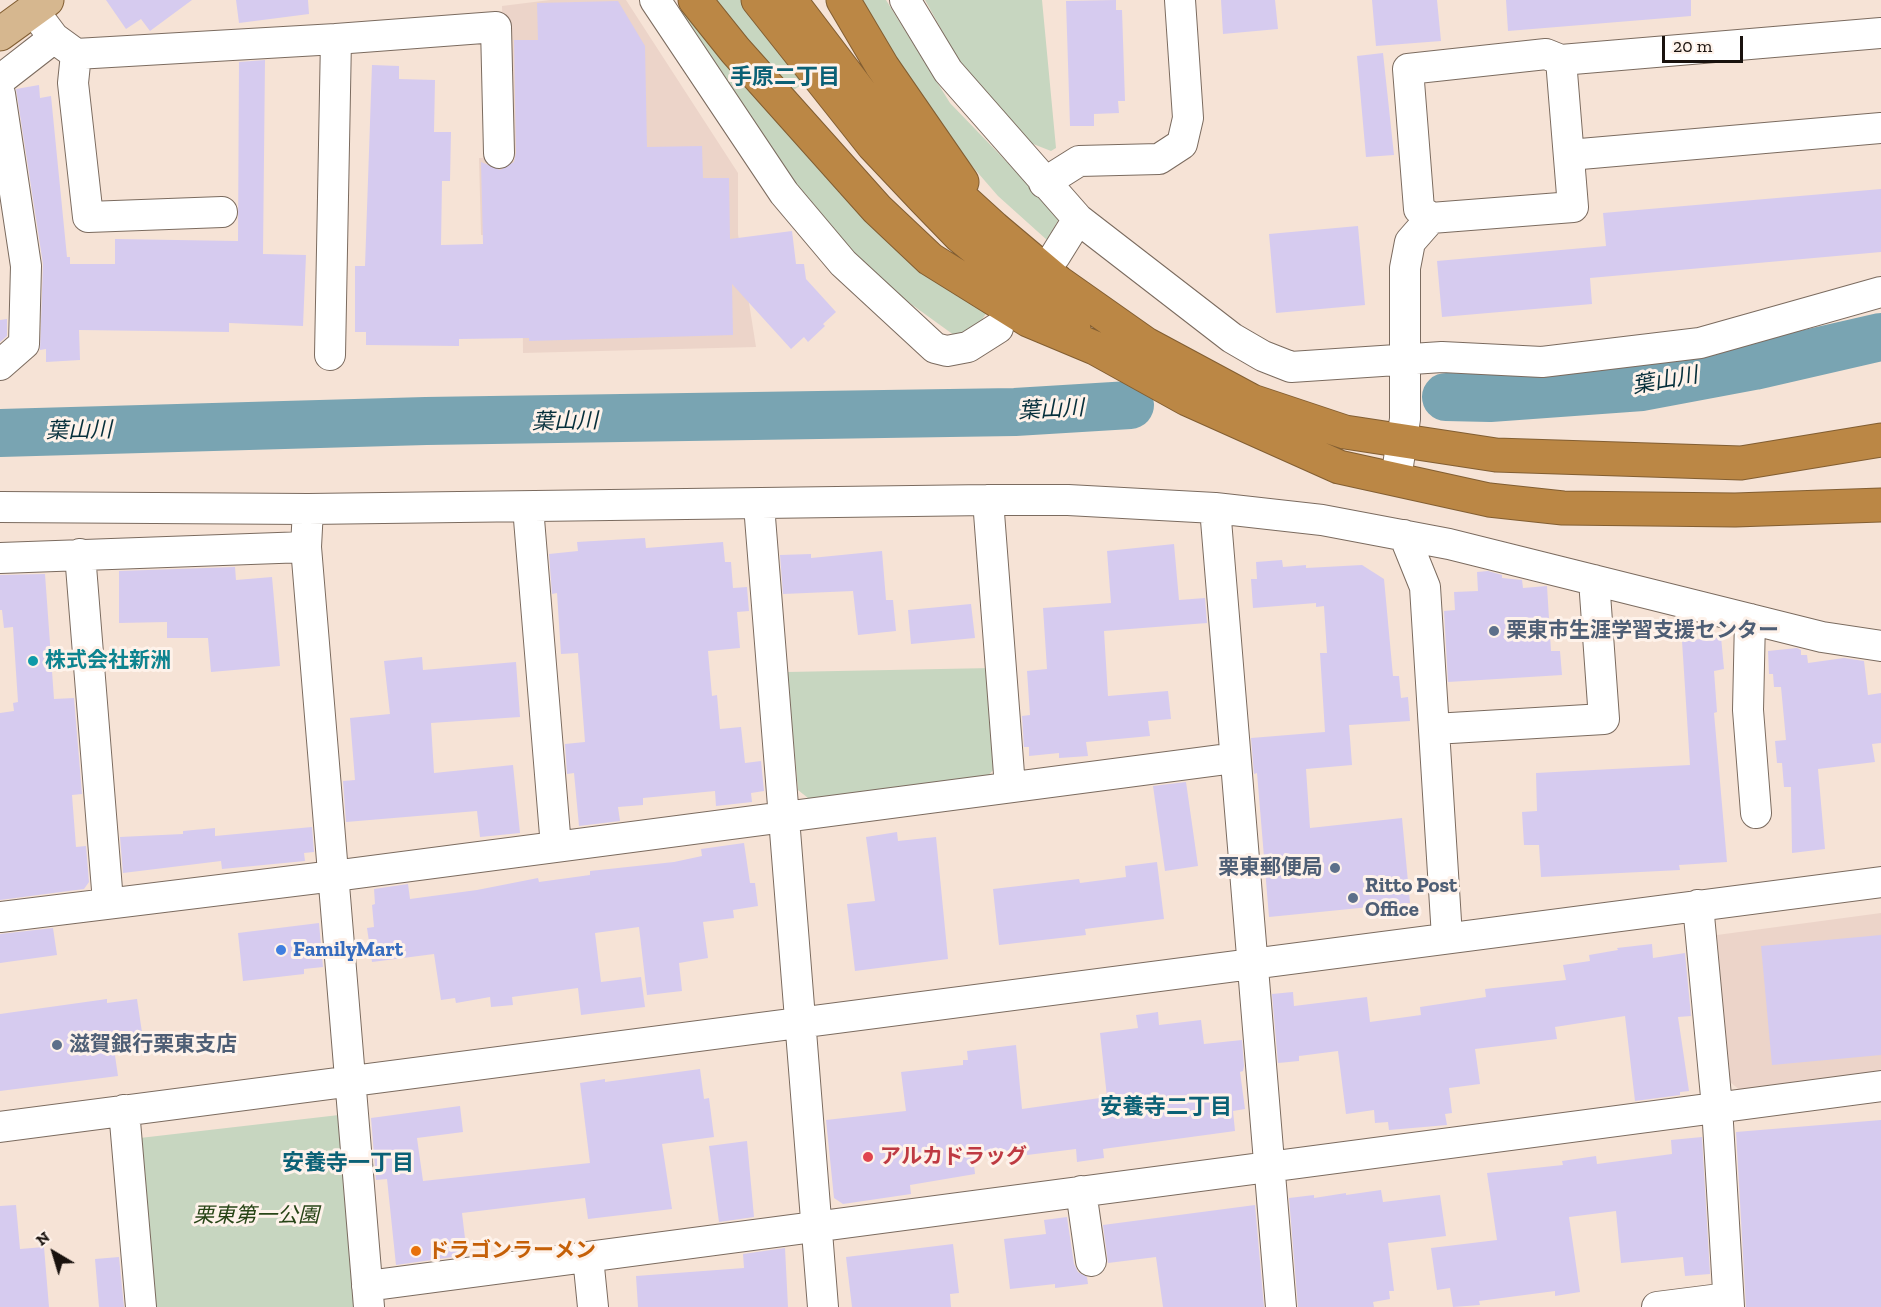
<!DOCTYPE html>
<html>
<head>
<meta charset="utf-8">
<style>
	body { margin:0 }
	#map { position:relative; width:1881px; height:1307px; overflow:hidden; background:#f6e3d6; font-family:"Zilla Slab",serif }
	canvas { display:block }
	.north { position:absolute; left:24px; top:1223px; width:60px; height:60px; -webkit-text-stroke:4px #fef2ea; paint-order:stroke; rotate:322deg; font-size:16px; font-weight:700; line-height:24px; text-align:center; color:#19120e }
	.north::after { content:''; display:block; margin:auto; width:21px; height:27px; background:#19120e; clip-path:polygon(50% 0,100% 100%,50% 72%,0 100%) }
	.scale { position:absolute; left:1662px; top:36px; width:81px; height:27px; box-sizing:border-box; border:3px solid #19120e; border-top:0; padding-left:8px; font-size:18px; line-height:21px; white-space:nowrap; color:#19120e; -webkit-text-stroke:4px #fef2ea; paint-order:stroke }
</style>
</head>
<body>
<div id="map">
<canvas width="1881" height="1307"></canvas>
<div class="north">N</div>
<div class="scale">20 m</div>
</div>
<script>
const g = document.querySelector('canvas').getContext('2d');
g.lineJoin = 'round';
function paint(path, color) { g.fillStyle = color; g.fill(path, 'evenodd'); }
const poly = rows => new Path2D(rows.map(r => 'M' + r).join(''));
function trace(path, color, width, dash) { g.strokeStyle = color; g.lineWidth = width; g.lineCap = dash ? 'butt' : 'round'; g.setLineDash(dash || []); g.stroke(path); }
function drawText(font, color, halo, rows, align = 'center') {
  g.font = font + ' "Zilla Slab","Noto Sans JP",serif'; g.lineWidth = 6; g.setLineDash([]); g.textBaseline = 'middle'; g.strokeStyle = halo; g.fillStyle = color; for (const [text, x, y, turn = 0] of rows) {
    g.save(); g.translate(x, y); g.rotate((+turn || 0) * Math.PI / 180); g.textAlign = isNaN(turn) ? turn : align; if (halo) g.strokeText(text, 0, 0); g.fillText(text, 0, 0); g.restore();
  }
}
paint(poly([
	[550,0,626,0,738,173,738,234,756,347,523,353,522,236,481,235,479,158,506,158,502,6],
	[1881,913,1881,1074,1742,1092,1729,1081,1717,935]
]), '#ecd4c9');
paint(poly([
	[714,0,744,0,806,82,792,91],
	[861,0,886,0,950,103,1060,217,1047,240,998,196,959,151,917,94],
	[925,0,1042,0,1056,148,1051,151,1023,140,962,67],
	[683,10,987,312,977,327,958,338,875,278,783,175,676,16],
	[992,668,1001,761,987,777,813,802,798,790,787,672],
	[339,1115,356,1307,155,1307,140,1138]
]), '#c7d6c0');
trace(poly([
	[1446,397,1490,398,1642,387,1754,366,1881,337],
	[0,433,426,421,1015,412,1130,405]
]), '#79a4b2', 48);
paint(poly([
	[106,0,192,0,150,31,141,19,126,29],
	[236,0,308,0,309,14,239,23],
	[1116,0,1116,10,1122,10,1125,101,1118,101,1119,113,1094,114,1094,126,1070,126,1066,1],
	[1221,0,1275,0,1278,29,1223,34],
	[1372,0,1437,0,1441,41,1376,46],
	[1506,0,1691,0,1691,16,1508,31],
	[618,1,645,46,647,147,702,146,703,178,729,178,730,239,792,231,796,264,804,264,806,279,836,312,823,324,825,326,808,342,804,337,791,349,732,284,733,335,529,341,529,338,459,339,459,346,366,345,366,332,355,332,355,266,365,266,372,65,399,66,399,79,435,80,434,132,451,132,450,181,442,181,441,245,483,244,481,162,500,170,514,162,516,153,514,40,538,40,537,3],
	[1383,53,1394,155,1366,157,1357,56],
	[265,60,263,254,306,255,303,326,229,323,229,332,79,330,80,360,46,362,46,349,40,350,43,264,16,89,39,85,40,98,51,96,67,257,70,257,70,264,115,264,115,239,238,241,239,62],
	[1881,189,1881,252,1590,278,1592,304,1442,317,1437,261,1606,246,1603,213],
	[1358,226,1365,305,1276,313,1269,234],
	[7,319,7,336,0,342,0,320],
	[645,538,646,548,723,542,725,562,731,562,733,588,747,587,749,611,737,612,740,648,708,651,712,696,717,695,720,729,741,727,745,763,761,761,764,791,751,793,752,802,716,806,715,791,643,798,643,805,618,807,620,821,579,826,574,773,567,774,565,744,585,742,578,653,561,654,557,593,552,594,549,554,578,551,577,542],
	[1174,544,1179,600,1205,598,1207,623,1104,631,1108,696,1168,691,1171,719,1148,721,1150,736,1086,742,1088,756,1059,758,1059,753,1029,756,1029,747,1024,747,1022,716,1030,715,1027,671,1047,669,1043,608,1111,603,1107,551],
	[882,551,886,600,893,600,896,631,858,635,853,591,783,594,780,555,811,554,811,558],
	[1282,560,1283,567,1306,565,1306,568,1362,565,1384,579,1393,676,1399,676,1401,698,1408,697,1410,721,1349,725,1352,765,1306,769,1310,828,1402,818,1410,903,1269,917,1257,773,1254,774,1251,738,1325,732,1320,653,1327,653,1324,606,1316,607,1316,603,1253,608,1251,579,1257,579,1256,562],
	[235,567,236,580,272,577,280,666,211,672,208,638,167,638,167,622,119,623,119,571],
	[1488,571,1502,575,1502,578,1522,580,1523,588,1547,586,1551,651,1560,651,1562,675,1448,682,1444,611,1455,610,1454,592,1478,591,1477,572],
	[45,574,54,699,74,698,82,794,72,795,76,847,86,846,89,882,84,889,0,900,0,713,14,711,13,703,18,702,13,627,4,628,2,610,0,610,0,575],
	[971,604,975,638,911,644,908,610],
	[1721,637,1724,669,1714,671,1717,712,1714,713,1727,862,1679,865,1680,870,1541,877,1539,845,1524,845,1522,812,1537,811,1536,773,1690,765,1682,641],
	[1797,648,1801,650,1801,655,1807,655,1808,663,1844,658,1864,661,1868,695,1881,693,1881,743,1872,744,1875,762,1818,769,1825,849,1792,853,1791,787,1784,787,1782,763,1777,763,1775,741,1786,740,1781,687,1774,687,1773,674,1769,674,1768,651],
	[422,657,423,670,516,662,520,717,431,723,434,773,513,765,520,833,480,837,477,811,346,822,343,781,355,780,350,718,390,714,384,661],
	[1186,782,1198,866,1165,871,1153,786],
	[312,827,314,852,304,853,305,861,222,869,221,861,123,873,120,837,183,834,183,831,215,828,215,836],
	[897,832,898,841,936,837,948,959,855,971,847,904,875,901,866,837],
	[744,843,750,883,755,883,758,906,733,910,734,918,703,922,708,958,679,963,682,991,647,995,639,927,595,933,601,982,641,977,645,1007,581,1015,578,988,512,997,513,1005,491,1007,490,997,456,1003,455,998,441,1000,434,954,372,962,367,928,374,927,372,905,375,904,374,889,408,884,410,899,477,890,538,878,539,882,590,875,590,871,674,862,702,856,701,849],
	[1157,862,1164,919,1085,929,1086,935,999,945,993,889,1079,879,1080,883,1126,877,1125,866],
	[319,923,323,967,304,969,304,974,243,981,238,933],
	[53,928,57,955,0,963,0,934],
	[1881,935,1881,1055,1772,1065,1761,946],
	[1652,944,1653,958,1685,953,1691,1016,1678,1017,1689,1091,1680,1092,1680,1095,1635,1101,1625,1016,1555,1027,1557,1039,1475,1049,1480,1084,1449,1088,1452,1113,1445,1114,1447,1125,1389,1130,1388,1122,1375,1123,1374,1110,1346,1114,1338,1051,1299,1056,1299,1061,1278,1063,1272,994,1293,992,1294,1006,1367,997,1370,1022,1421,1015,1420,1007,1486,997,1485,989,1566,980,1563,965,1590,961,1589,955,1618,950,1617,948],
	[107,999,107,1003,137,999,143,1039,113,1042,118,1076,0,1091,0,1014],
	[1158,1012,1159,1025,1201,1020,1204,1044,1242,1040,1244,1066,1243,1071,1240,1072,1245,1109,1233,1111,1235,1131,1103,1149,1104,1158,1077,1162,1076,1149,1027,1155,1027,1148,973,1155,975,1174,910,1185,911,1194,843,1204,834,1198,826,1120,906,1111,901,1072,963,1065,963,1060,968,1060,967,1051,1016,1045,1022,1109,1107,1097,1100,1033,1138,1028,1136,1015],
	[700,1069,704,1099,709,1098,714,1137,662,1144,672,1209,588,1219,585,1198,462,1213,467,1255,396,1265,387,1179,376,1180,371,1118,460,1106,463,1132,417,1138,423,1181,590,1163,580,1083,605,1079,605,1082],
	[1881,1120,1881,1307,1746,1307,1736,1132],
	[1702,1137,1710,1274,1685,1276,1683,1257,1621,1263,1616,1211,1569,1217,1580,1292,1555,1296,1555,1291,1479,1301,1480,1305,1453,1307,1450,1288,1437,1290,1431,1248,1497,1240,1487,1173,1563,1165,1562,1161,1596,1156,1597,1164,1672,1154,1671,1140],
	[747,1141,754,1217,719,1222,709,1146],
	[1381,1190,1383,1202,1440,1195,1446,1236,1388,1243,1394,1291,1389,1291,1390,1299,1373,1302,1374,1307,1298,1307,1289,1198,1314,1195,1314,1198,1346,1193,1346,1195],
	[16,1205,20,1249,44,1247,49,1307,0,1307,0,1206],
	[1255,1205,1264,1307,1163,1307,1156,1257,1108,1263,1103,1225],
	[1067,1217,1074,1264,1078,1272,1087,1277,1088,1284,1055,1288,1055,1284,1010,1289,1004,1239,1046,1234,1044,1220],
	[953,1244,959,1293,950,1294,951,1307,852,1307,846,1257],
	[785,1248,788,1307,638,1307,636,1276,744,1268,743,1254],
	[119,1257,124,1307,99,1307,95,1259]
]), '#d6cbef');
const minor = poly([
	[655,0,784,193,843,263,935,348,947,351,968,347,998,328],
	[905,0,948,71,1078,219,1232,338,1263,356,1291,367,1442,357,1542,362,1700,343,1881,292],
	[33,10,54,38,76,54,336,39,330,355],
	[336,39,496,27,499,153],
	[76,54,73,83,88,217,222,212],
	[0,80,54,38],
	[0,94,26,266,24,344,0,365],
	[1569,155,1881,128],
	[1044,183,1079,161,1159,159,1182,144,1188,118,1180,0],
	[1431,218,1419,209,1408,69,1546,54,1561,60],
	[1055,256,1078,219],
	[1396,479,1405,419,1405,268,1410,242,1431,218,1573,207,1561,60,1881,33],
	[988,500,1010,787],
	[759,505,823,1307],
	[0,507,308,509,988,500,1068,500,1215,508,1322,520,1449,544,1822,637,1881,646],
	[528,507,556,847],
	[1215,508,1281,1307],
	[308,509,306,547,369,1307],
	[1404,535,1425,587,1447,937],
	[80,554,108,902],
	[0,558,306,547],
	[1750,619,1748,710,1756,813],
	[1434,729,1604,719,1594,580],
	[1698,905,1717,1107,1729,1307],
	[0,917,334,876,1235,758],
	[124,1110,141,1307],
	[0,1127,1881,882],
	[1081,1191,1091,1261],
	[588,1257,593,1307],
	[367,1286,1881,1086],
	[1657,1307,1728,1298]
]);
const major = poly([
	[0,34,47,0]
]);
const highway = poly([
	[695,0,735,50,877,209,930,259,1028,320,1095,348,1187,399,1339,467,1489,500,1563,508,1735,510,1881,505],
	[758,0,873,145,924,199,960,236,1074,329],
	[790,0,894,137,994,228,1058,282,1146,344,1252,401,1345,432,1496,455,1741,463,1881,440],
	[843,0,882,66,962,182]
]);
trace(minor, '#7b6b5f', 32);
trace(major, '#825e32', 35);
trace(highway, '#825e32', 35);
trace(minor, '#fff', 30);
trace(major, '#d6b78f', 33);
trace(highway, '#bb8745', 33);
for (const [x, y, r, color] of [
	[1494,631,6,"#5c6f8a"],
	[33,661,6,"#0f9aa8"],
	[1335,868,6,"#5c6f8a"],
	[1353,898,6,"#5c6f8a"],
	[281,950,6,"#3f7fe0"],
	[57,1045,6,"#5c6f8a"],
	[868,1157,6,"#e0444e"],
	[416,1251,6,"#e8710a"]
]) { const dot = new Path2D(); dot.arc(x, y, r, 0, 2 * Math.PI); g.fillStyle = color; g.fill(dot); trace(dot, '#fef2ea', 2); }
drawText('bold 21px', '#4e5e75', '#fef2ea', [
	["栗東市生涯学習支援センター",1506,631],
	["栗東郵便局",1323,868,"right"],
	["Ritto Post",1365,886],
	["Office",1365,910],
	["滋賀銀行栗東支店",69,1045]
], 'left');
drawText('bold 21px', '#0d838f', '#fef2ea', [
	["株式会社新洲",45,661]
], 'left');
drawText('bold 21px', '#366cbe', '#fef2ea', [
	["FamilyMart",293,950]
], 'left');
drawText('bold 21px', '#be3a42', '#fef2ea', [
	["アルカドラッグ",880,1157]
], 'left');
drawText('italic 21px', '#274416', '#fef2ea', [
	["栗東第一公園",256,1216]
]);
drawText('bold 21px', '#c56008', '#fef2ea', [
	["ドラゴンラーメン",428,1251]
], 'left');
drawText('bold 22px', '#0b6176', '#fef2ea', [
	["手原二丁目",785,78],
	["安養寺二丁目",1166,1108],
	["安養寺一丁目",348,1164]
]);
drawText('italic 22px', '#062f3b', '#fef2ea', [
	["葉山川",1665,381,-10],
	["葉山川",1051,410,-3],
	["葉山川",565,422,-1],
	["葉山川",79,431,-1]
]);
</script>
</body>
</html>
